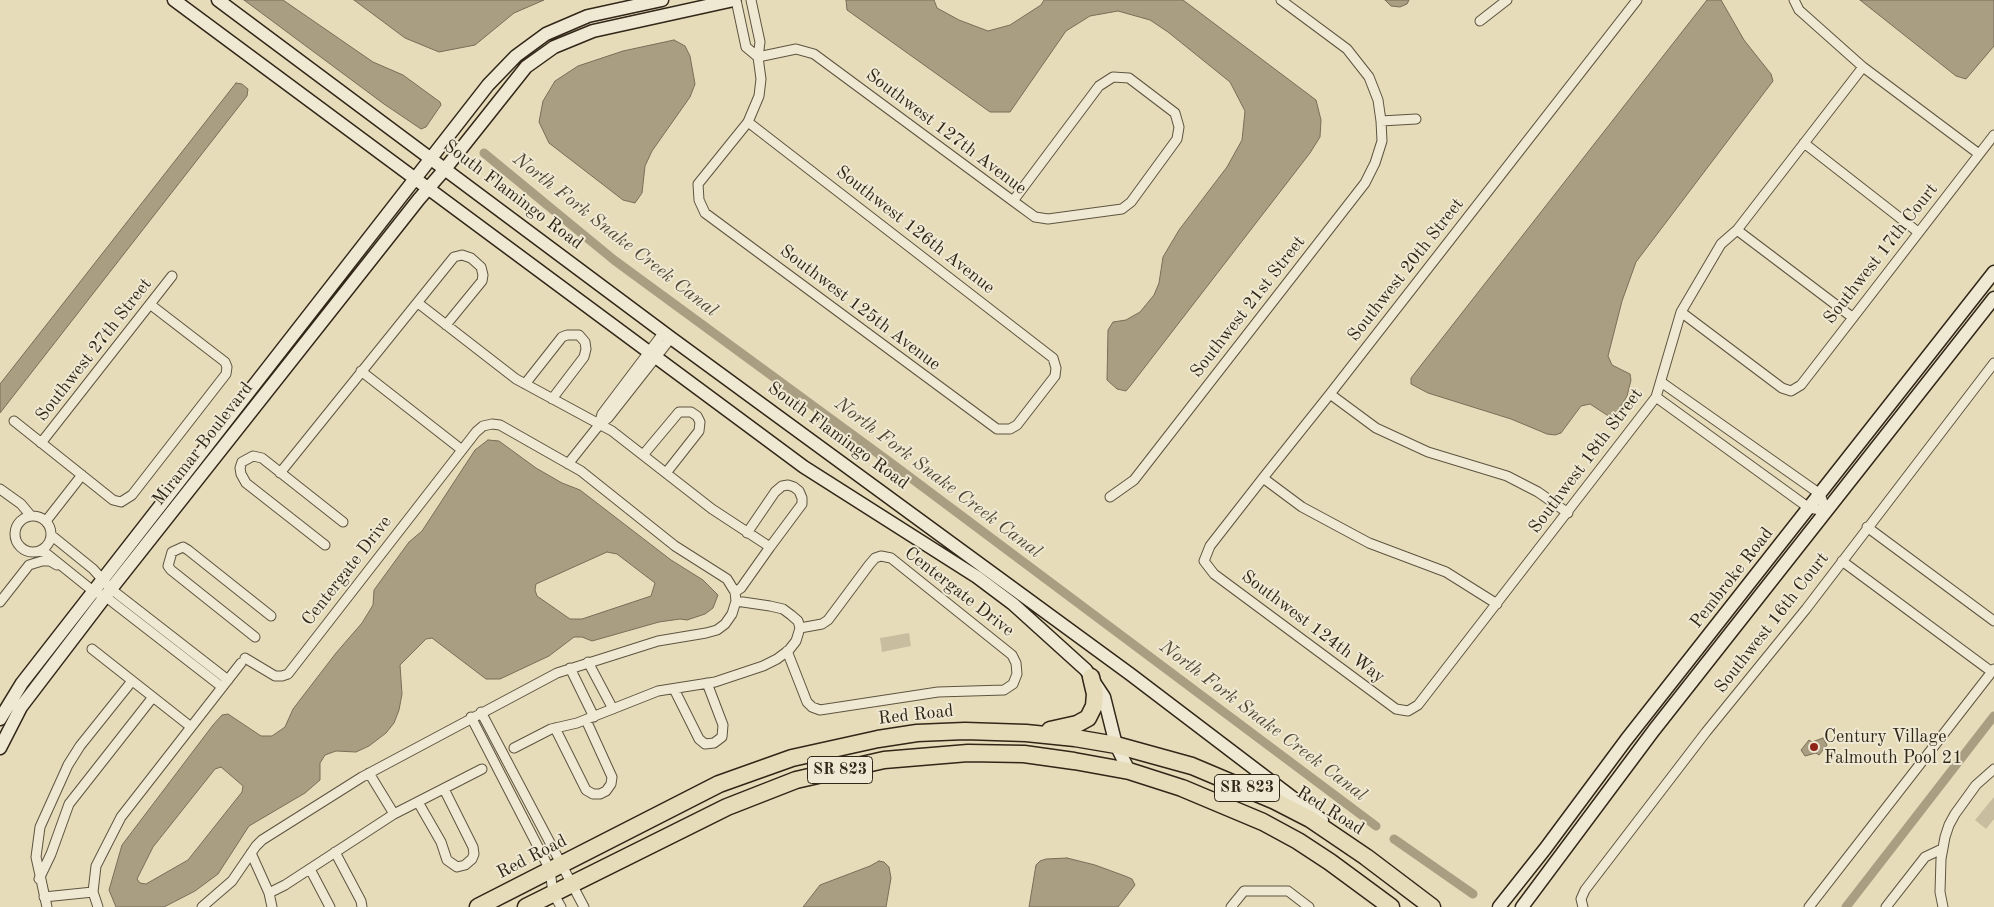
<!DOCTYPE html>
<html>
<head>
<meta charset="utf-8">
<style>
	body { margin:0 }
	canvas { display:block; background:#e7dcb9 }
</style>
</head>
<body>
<canvas width="1994" height="907"></canvas>
<script>
const g = document.querySelector('canvas').getContext('2d');
g.lineJoin = 'round';
function paint(path, color) { g.fillStyle = color; g.fill(path, 'evenodd'); }
const poly = rows => new Path2D(rows.map(r => 'M' + r).join(''));
function trace(path, color, width, dash) { g.strokeStyle = color; g.lineWidth = width; g.lineCap = dash ? 'butt' : 'round'; g.setLineDash(dash || []); g.stroke(path); }
function drawText(font, color, halo, rows, align = 'center') {
  g.font = font + ' "Old Standard TT",serif'; g.lineWidth = 4; g.setLineDash([]); g.textBaseline = 'middle'; g.strokeStyle = halo; g.fillStyle = color; for (const [text, x, y, turn = 0] of rows) {
    g.save(); g.translate(x, y); g.rotate((+turn || 0) * Math.PI / 180); g.textAlign = isNaN(turn) ? turn : align; if (halo) g.strokeText(text, 0, 0); g.fillText(text, 0, 0); g.restore();
  }
}
paint(poly([
	[909,633,911,646,882,652,880,638],
	[1994,797,1994,819,1986,829,1975,820]
]), '#c8bd9e');
const water = poly([
	[244,0,283,0,373,62,403,75,440,102,441,105,426,127,421,129,384,104,244,0],
	[354,0,544,0,514,13,475,45,439,52,405,38,354,0],
	[846,0,934,0,937,8,959,20,988,31,1010,25,1041,5,1044,0,1183,0,1316,100,1321,120,1320,137,1310,153,1131,385,1126,391,1117,389,1107,380,1108,330,1113,322,1126,320,1140,312,1154,295,1159,283,1163,257,1179,230,1227,167,1242,140,1245,111,1230,82,1168,32,1150,20,1118,11,1090,16,1066,31,1010,112,990,112,847,10,846,0],
	[1385,0,1409,0,1407,4,1400,7,1391,6,1385,0],
	[1707,0,1721,0,1744,40,1771,74,1773,81,1636,262,1622,301,1608,356,1612,365,1630,374,1631,380,1627,396,1617,412,1610,417,1590,404,1581,406,1561,433,1555,435,1547,434,1511,419,1428,393,1411,384,1411,378,1707,0],
	[1860,0,1994,0,1994,46,1966,79,1956,76,1860,0],
	[674,40,685,46,690,56,695,84,690,97,652,151,645,166,642,193,635,203,623,200,549,143,539,122,543,101,555,81,578,66,623,51,674,40],
	[236,83,242,84,248,89,247,96,0,413,0,384,236,83],
	[488,440,499,441,536,468,562,483,580,490,671,560,703,580,718,595,713,608,705,614,687,620,680,619,659,622,592,641,582,637,574,637,549,656,500,679,486,679,432,638,426,639,400,665,402,694,399,710,394,723,386,733,369,746,356,752,336,751,325,755,320,763,320,780,305,793,249,826,218,874,195,891,164,907,116,907,109,890,122,845,213,725,222,715,228,714,261,736,272,736,285,727,293,709,336,653,362,623,373,605,374,590,409,542,422,531,475,450,488,440],
	[607,552,617,554,655,583,651,596,582,619,570,619,537,596,535,590,536,584,607,552],
	[221,767,243,786,242,792,188,860,146,884,140,883,137,879,153,847,215,769,221,767],
	[1823,738,1827,745,1819,755,1816,753,1805,756,1801,750,1809,740,1812,742,1823,738],
	[1067,858,1095,865,1125,876,1132,879,1135,885,1118,907,1029,907,1036,865,1040,861,1046,859,1067,858],
	[879,861,884,862,889,867,891,878,886,907,803,907,820,885,870,866,879,861]
]);
paint(water, '#a99e82');
trace(water, '#796e58', 1);
trace(poly([
	[484,153,614,260,891,463,1376,826],
	[1394,839,1473,894],
	[1846,907,1994,716]
]), '#a99e82', 9);
const street = poly([
	[736,0,746,47,758,57],
	[1637,0,1330,394,1263,478,1210,546,1204,561,1214,574,1396,709,1408,711,1418,705,1656,397,1681,312,1721,244,1737,230,1863,67],
	[1794,0,1799,10,1863,67,1979,154],
	[1480,21,1507,0],
	[758,57,796,49,814,54,1013,201,1035,217,1048,219,1122,209,1131,202,1177,139,1179,127,1175,113,1129,78,1113,77,1099,86,1013,201],
	[1381,121,1416,119],
	[748,122,1053,358,1056,368,1055,376,1017,425,1010,429,997,429,705,213,699,200,698,184,748,122,759,96,761,79,758,57,760,42,751,0],
	[1804,143,1918,232],
	[1737,230,1852,317],
	[418,303,516,379,612,431,712,509,770,547,741,588,735,592],
	[1681,312,1782,388,1791,391,1801,385,1994,135],
	[361,371,462,450],
	[1661,382,1820,494,1826,511],
	[525,384,562,337,567,335,579,335,585,342,586,349,584,357,552,399],
	[1330,394,1376,428,1428,452,1507,476,1538,492,1568,513],
	[1656,397,1809,508,1826,511],
	[14,421,113,500,121,502,132,495,226,374,227,367,225,362,151,305],
	[599,425,602,414,664,332],
	[41,443,172,276],
	[643,455,679,412,691,412,697,416,700,422,699,431,666,473],
	[568,464,599,425,608,418,671,338],
	[280,473,454,257,462,255,471,258,481,267,483,275,482,281,446,325],
	[1263,478,1302,507,1369,543,1446,572,1497,604],
	[0,489,21,504,31,516],
	[1110,497,1134,480,1365,183,1375,163,1382,141,1381,121,1378,100,1369,77,1347,49,1281,0],
	'15 534a18 18 0 1 1 36 0a18 18 0 1 1-36 0Z',
	[46,521,82,475],
	[1867,527,1994,621],
	[747,533,775,492,782,486,788,485,794,487,799,491,802,498,802,504,770,547],
	[51,535,93,569,111,589,228,680],
	[325,545,246,483,241,474,240,468,242,462,253,456,262,458,343,522],
	[42,550,93,591,106,597,222,687],
	[1842,561,1992,672],
	[0,602,29,565,42,561,50,561,57,565],
	[255,637,171,570,168,566,172,552,183,547,188,550,271,616],
	[92,649,191,727],
	[787,651,807,702,812,707,820,710,938,692,1004,690,1013,684,1017,674,1016,663,1012,655,891,558,881,556,875,558,869,565,828,620,822,624,800,628],
	[588,662,613,709],
	[570,668,594,717],
	[674,689,699,739,705,744,714,743,722,737,723,725,707,683],
	[481,712,584,907],
	[471,717,550,870,553,893,561,907],
	[555,728,586,790,593,794,600,794,606,791,611,784,612,777,586,720],
	[514,748,551,729,577,723,658,691,715,682,763,666,777,659,789,650,796,641,800,628,798,621,791,615,783,609,770,606,736,601],
	[369,773,394,814],
	[418,802,441,842,447,860,457,867,465,865,472,859,474,854,473,847,444,789],
	[335,852,361,901,362,907],
	[251,853,269,893,272,907],
	[310,869,330,907],
	[39,879,51,854,69,804,153,697],
	[269,893,285,885,394,814,482,769],
	[44,897,93,892],
	[47,907,36,857,40,827,68,765,80,746,132,681],
	[98,907,93,892,96,866,121,817,241,663],
	[202,907,232,881,256,846,262,840,362,777,557,673,658,641,706,633,717,630,725,624,732,614,736,601,735,592,727,579,675,546,581,471,500,425,492,424,483,426,476,432,288,674,282,676,275,676,245,658],
	[1231,907,1244,891,1288,891,1309,907],
	[1583,907,1581,899,1585,890,1706,732,1806,609,1994,363],
	[1809,907,1994,669],
	[1886,907,1925,857,1942,849],
	[1943,907,1940,892,1941,859,1945,837,1949,825,1955,814,1976,785,1994,769]
]);
const secondary = poly([
	[174,0,804,467,977,577,1013,604,1086,670,1104,697,1116,745,1129,771],
	[218,0,671,338,1130,674,1322,820],
	[0,719,22,683,488,85,516,56,546,34,588,16,662,0],
	[0,748,21,707,111,589,419,199,445,169,526,67,554,47,593,31,734,0],
	[1499,907,1545,849,1626,740,1994,272],
	[1522,907,1654,730,1994,298]
]);
const highway = poly([
	[1050,730,1077,724,1088,718,1094,706,1095,694,1091,677],
	[478,907,719,784,792,758,878,739,917,733,965,731,1026,733,1075,738,1116,745,1192,766,1275,801,1310,819,1366,857,1432,907],
	[526,907,727,807,796,780,884,760,968,753,1024,754,1074,761,1129,771,1182,788,1263,822,1298,841,1330,862,1391,907]
]);
trace(street, '#5e5440', 11);
trace(secondary, '#312618', 15);
trace(highway, '#312618', 19);
trace(street, '#efe8d2', 9);
trace(secondary, '#efe8d2', 12);
trace(highway, '#e7dcb9', 16);
for (const [x, y, r, color] of [
	[1814,747,5,"#8f2418"]
]) { const dot = new Path2D(); dot.arc(x, y, r, 0, 2 * Math.PI); g.fillStyle = color; g.fill(dot); trace(dot, '#efe8d2', 2); }
for (const [x, y, w] of [
	[840,770,65],
	[1247,788,65]
]) { const box = new Path2D(); box.roundRect(x - w / 2, y - 13.5, w, 27, 4); g.fillStyle = '#efe8d2'; g.fill(box); trace(box, '#312618', 1); }
drawText('bold 16px', '#312618', null, [
	["SR 823",840,770],
	["SR 823",1247,788]
]);
drawText('18px', '#312618', '#efe8d2', [
	["Southwest 127th Avenue",946,132,37],
	["South Flamingo Road",513,195,37],
	["Southwest 126th Avenue",915,230,38],
	["Southwest 17th Court",1881,254,-52],
	["Southwest 20th Street",1406,270,-52],
	["Southwest 21st Street",1248,307,-52],
	["Southwest 125th Avenue",860,308,37],
	["Southwest 27th Street",94,350,-52],
	["South Flamingo Road",838,436,36],
	["Miramar Boulevard",203,444,-52],
	["Southwest 18th Street",1586,461,-53],
	["Centergate Drive",347,571,-52],
	["Pembroke Road",1732,578,-52],
	["Centergate Drive",959,592,38],
	["Southwest 16th Court",1772,623,-52],
	["Southwest 124th Way",1313,627,37],
	["Red Road",916,715,-6],
	["Red Road",1330,811,32],
	["Red Road",532,857,-27]
]);
drawText('18px', '#312618', '#efe8d2', [
	["Century Village",1824,737],
	["Falmouth Pool 21",1824,758]
], 'left');
drawText('italic 19px', '#554a38', '#efe8d2', [
	["North Fork Snake Creek Canal",615,235,38],
	["North Fork Snake Creek Canal",938,478,37],
	["North Fork Snake Creek Canal",1263,721,37]
]);
</script>
</body>
</html>
